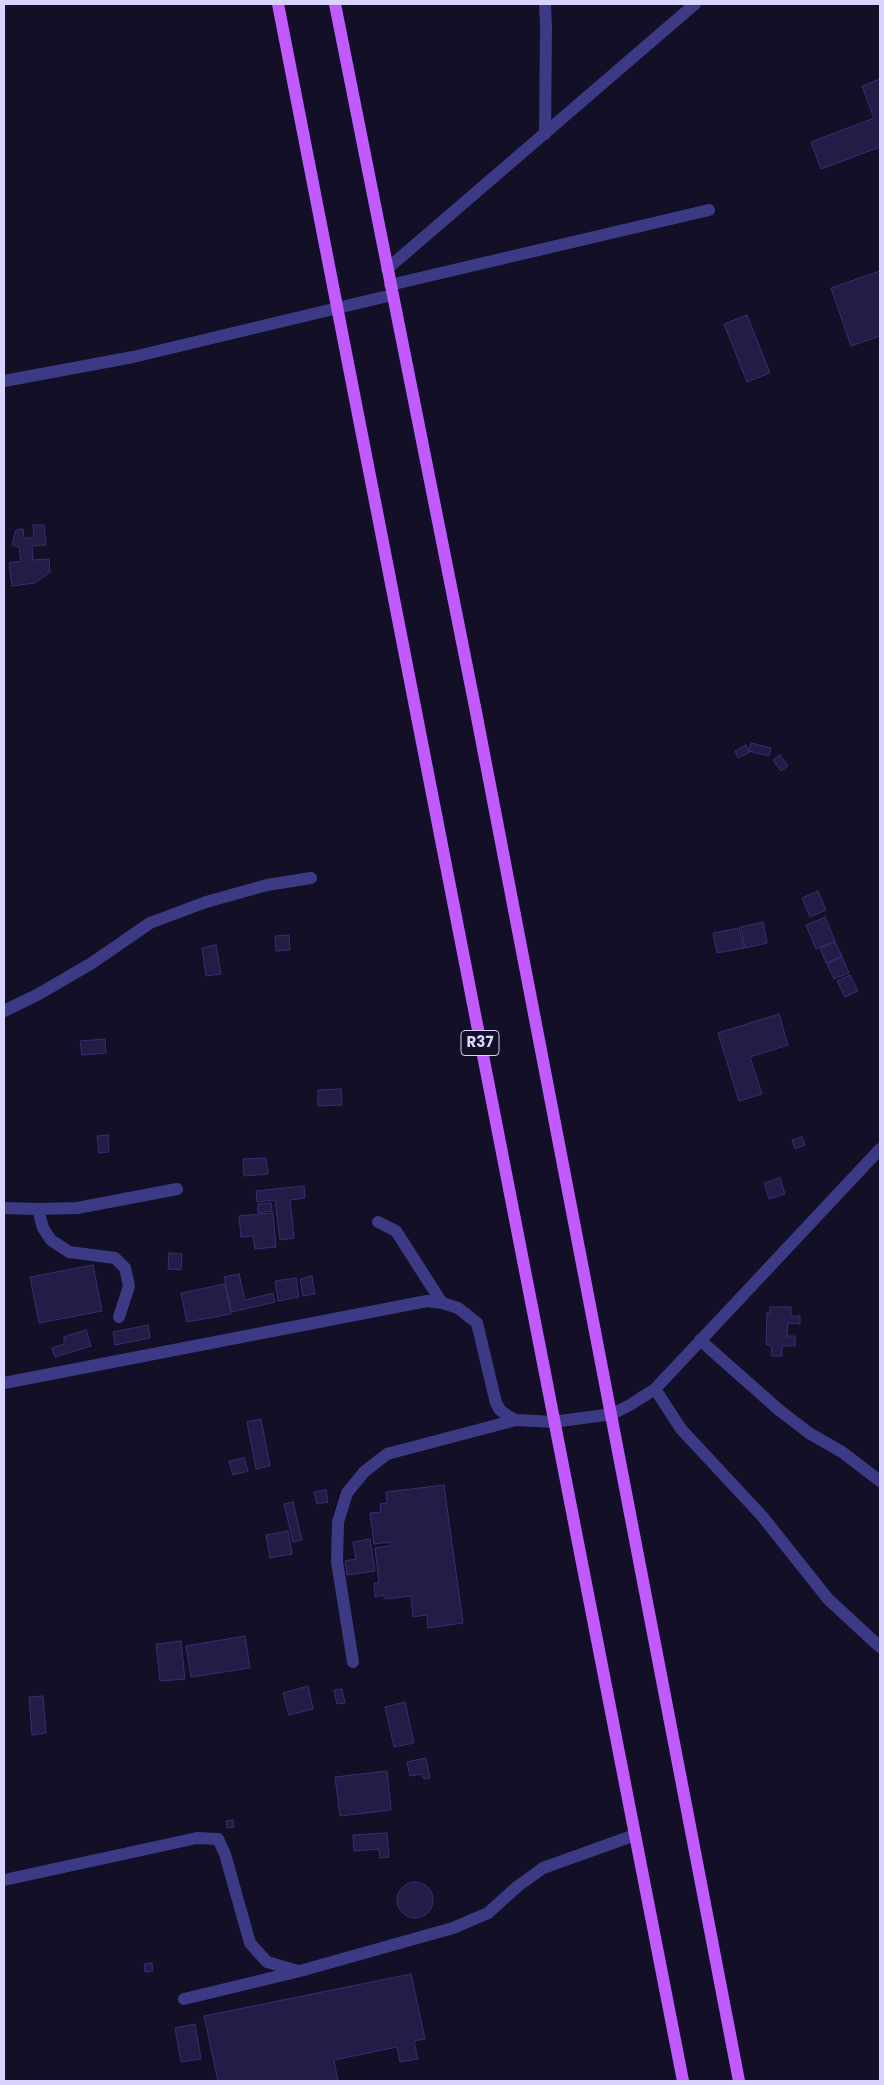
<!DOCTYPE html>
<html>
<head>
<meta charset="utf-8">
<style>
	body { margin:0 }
	#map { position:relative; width:884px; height:2085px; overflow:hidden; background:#130f26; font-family:Poppins,sans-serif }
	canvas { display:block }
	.frame { position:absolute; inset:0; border:5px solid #d9d4ff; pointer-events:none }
</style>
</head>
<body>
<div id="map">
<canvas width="884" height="2085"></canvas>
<div class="frame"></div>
</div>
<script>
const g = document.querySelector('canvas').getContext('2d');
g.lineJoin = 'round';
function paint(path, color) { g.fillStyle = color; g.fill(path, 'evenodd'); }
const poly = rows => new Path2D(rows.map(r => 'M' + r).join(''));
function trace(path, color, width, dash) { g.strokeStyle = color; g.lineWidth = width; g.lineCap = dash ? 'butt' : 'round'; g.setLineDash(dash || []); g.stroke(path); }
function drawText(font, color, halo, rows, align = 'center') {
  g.font = font + ' Poppins,sans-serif'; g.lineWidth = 5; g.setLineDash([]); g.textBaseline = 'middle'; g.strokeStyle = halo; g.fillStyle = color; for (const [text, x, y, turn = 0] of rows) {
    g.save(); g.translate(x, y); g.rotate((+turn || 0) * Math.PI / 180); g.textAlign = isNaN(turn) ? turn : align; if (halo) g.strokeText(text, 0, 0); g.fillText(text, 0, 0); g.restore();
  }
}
const building = poly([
	[880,79,880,147,821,169,811,142,874,118,862,86,880,79],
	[880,271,880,336,851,346,831,288,880,271],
	[747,315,770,373,747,382,724,324,747,315],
	[33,525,44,525,46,545,32,546,33,560,49,559,50,572,35,583,12,586,9,563,21,561,19,547,12,545,16,530,23,529,24,538,34,538,33,525],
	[751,743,771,748,769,756,749,751,751,743],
	[746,745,750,752,738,758,735,751,746,745],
	[780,755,788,766,781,771,773,760,780,755],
	[818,891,826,910,810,917,802,898,818,891],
	[825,917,835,941,816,949,806,925,825,917],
	[763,922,767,943,745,948,741,927,763,922],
	[739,928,744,948,717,953,713,933,739,928],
	[289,935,290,950,276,951,275,936,289,935],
	[835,942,842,956,826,963,820,948,835,942],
	[216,945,221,974,206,976,202,948,216,945],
	[842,957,849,973,834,979,827,964,842,957],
	[850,975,858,991,845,997,837,981,850,975],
	[779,1014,788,1045,750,1057,762,1094,739,1101,718,1033,779,1014],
	[105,1039,106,1053,82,1055,80,1041,105,1039],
	[341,1089,342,1105,318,1106,318,1090,341,1089],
	[108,1135,109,1152,99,1153,97,1136,108,1135],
	[802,1137,805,1145,795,1149,792,1140,802,1137],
	[266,1158,268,1174,244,1176,243,1159,266,1158],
	[780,1178,785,1194,769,1199,764,1183,780,1178],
	[304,1186,305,1198,290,1200,294,1238,280,1240,275,1200,257,1202,256,1191,304,1186],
	[271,1203,272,1211,258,1213,258,1204,271,1203],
	[273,1213,276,1247,255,1249,253,1236,241,1237,239,1216,273,1213],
	[169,1253,182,1254,181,1270,168,1269,169,1253],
	[93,1265,102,1311,39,1323,30,1277,93,1265],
	[239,1274,245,1300,273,1293,275,1302,232,1312,224,1277,239,1274],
	[312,1276,315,1294,303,1296,300,1279,312,1276],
	[296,1278,299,1297,278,1301,275,1281,296,1278],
	[225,1284,231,1314,187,1322,181,1293,225,1284],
	[770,1307,791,1307,791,1316,800,1316,800,1324,788,1323,787,1336,795,1336,795,1346,782,1346,782,1356,771,1356,772,1347,766,1344,767,1313,770,1313,770,1307],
	[148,1325,150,1338,115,1345,113,1332,148,1325],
	[86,1330,91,1346,55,1357,52,1348,64,1344,64,1337,86,1330],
	[261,1419,270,1466,256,1469,247,1422,261,1419],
	[244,1458,248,1471,233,1475,229,1461,244,1458],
	[444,1485,463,1623,428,1628,427,1615,413,1617,411,1596,385,1599,383,1595,375,1597,374,1583,379,1583,375,1548,390,1546,390,1542,374,1544,370,1513,381,1512,380,1504,387,1503,386,1492,444,1485],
	[326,1490,328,1502,317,1504,314,1492,326,1490],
	[293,1502,302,1540,293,1542,284,1504,293,1502],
	[288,1531,292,1554,270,1558,266,1535,288,1531],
	[370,1539,375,1571,347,1575,345,1561,356,1559,353,1542,370,1539],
	[245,1636,250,1668,191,1677,186,1646,245,1636],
	[181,1641,185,1679,160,1681,156,1644,181,1641],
	[308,1686,313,1709,289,1715,283,1693,308,1686],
	[342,1689,345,1703,337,1704,334,1690,342,1689],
	[43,1696,46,1733,32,1735,29,1697,43,1696],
	[405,1702,414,1743,394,1747,385,1707,405,1702],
	[426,1758,430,1778,424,1779,421,1774,410,1776,407,1762,426,1758],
	[387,1771,391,1810,340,1816,335,1777,387,1771],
	[233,1820,234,1827,227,1828,226,1821,233,1820],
	[387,1833,389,1857,380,1858,379,1849,354,1851,353,1835,387,1833],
	'397 1900a18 18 0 1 1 36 0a18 18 0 1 1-36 0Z',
	[152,1963,153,1971,145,1972,144,1964,152,1963],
	[411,1974,425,2039,414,2041,418,2059,400,2062,397,2047,334,2060,338,2081,218,2081,204,2016,411,1974],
	[195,2024,201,2059,181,2062,175,2028,195,2024]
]);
paint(building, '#241b47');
trace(building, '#3b2d73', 1);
trace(poly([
	[545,134,546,26,545,4],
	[387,269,695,4],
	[390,285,709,210],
	[4,381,133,357,392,295],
	[4,1011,37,995,92,963,150,923,206,902,267,885,311,878],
	[4,1208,38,1209,77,1208,177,1189],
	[38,1209,43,1228,51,1240,69,1252,115,1258,125,1268,129,1286,119,1317],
	[378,1222,396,1231,442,1303],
	[700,1340,779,1410,809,1433,842,1452,880,1481],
	[4,1383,427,1301,442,1303,458,1308,477,1323,496,1403,500,1410,508,1416,516,1420,553,1422,612,1414,630,1405,655,1389,880,1149],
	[655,1389,681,1429,762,1516,828,1599,880,1647],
	[353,1662,337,1562,338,1522,347,1493,364,1472,387,1454,516,1420],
	[4,1880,197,1838,218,1839,225,1854,250,1943,267,1962,298,1971],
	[184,1999,300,1971,453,1928,488,1913,518,1886,543,1868,635,1835]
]), '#3d3a85', 12);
trace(poly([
	[278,4,683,2081],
	[335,4,476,712,739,2081]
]), '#c25bff', 12);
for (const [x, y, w] of [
	[480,1043,38]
]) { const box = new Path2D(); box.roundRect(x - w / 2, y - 12.5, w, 25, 4); g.fillStyle = '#130f26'; g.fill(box); trace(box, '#d9d4ff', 1); }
drawText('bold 15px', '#d9d4ff', null, [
	["R37",480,1043]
]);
</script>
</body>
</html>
